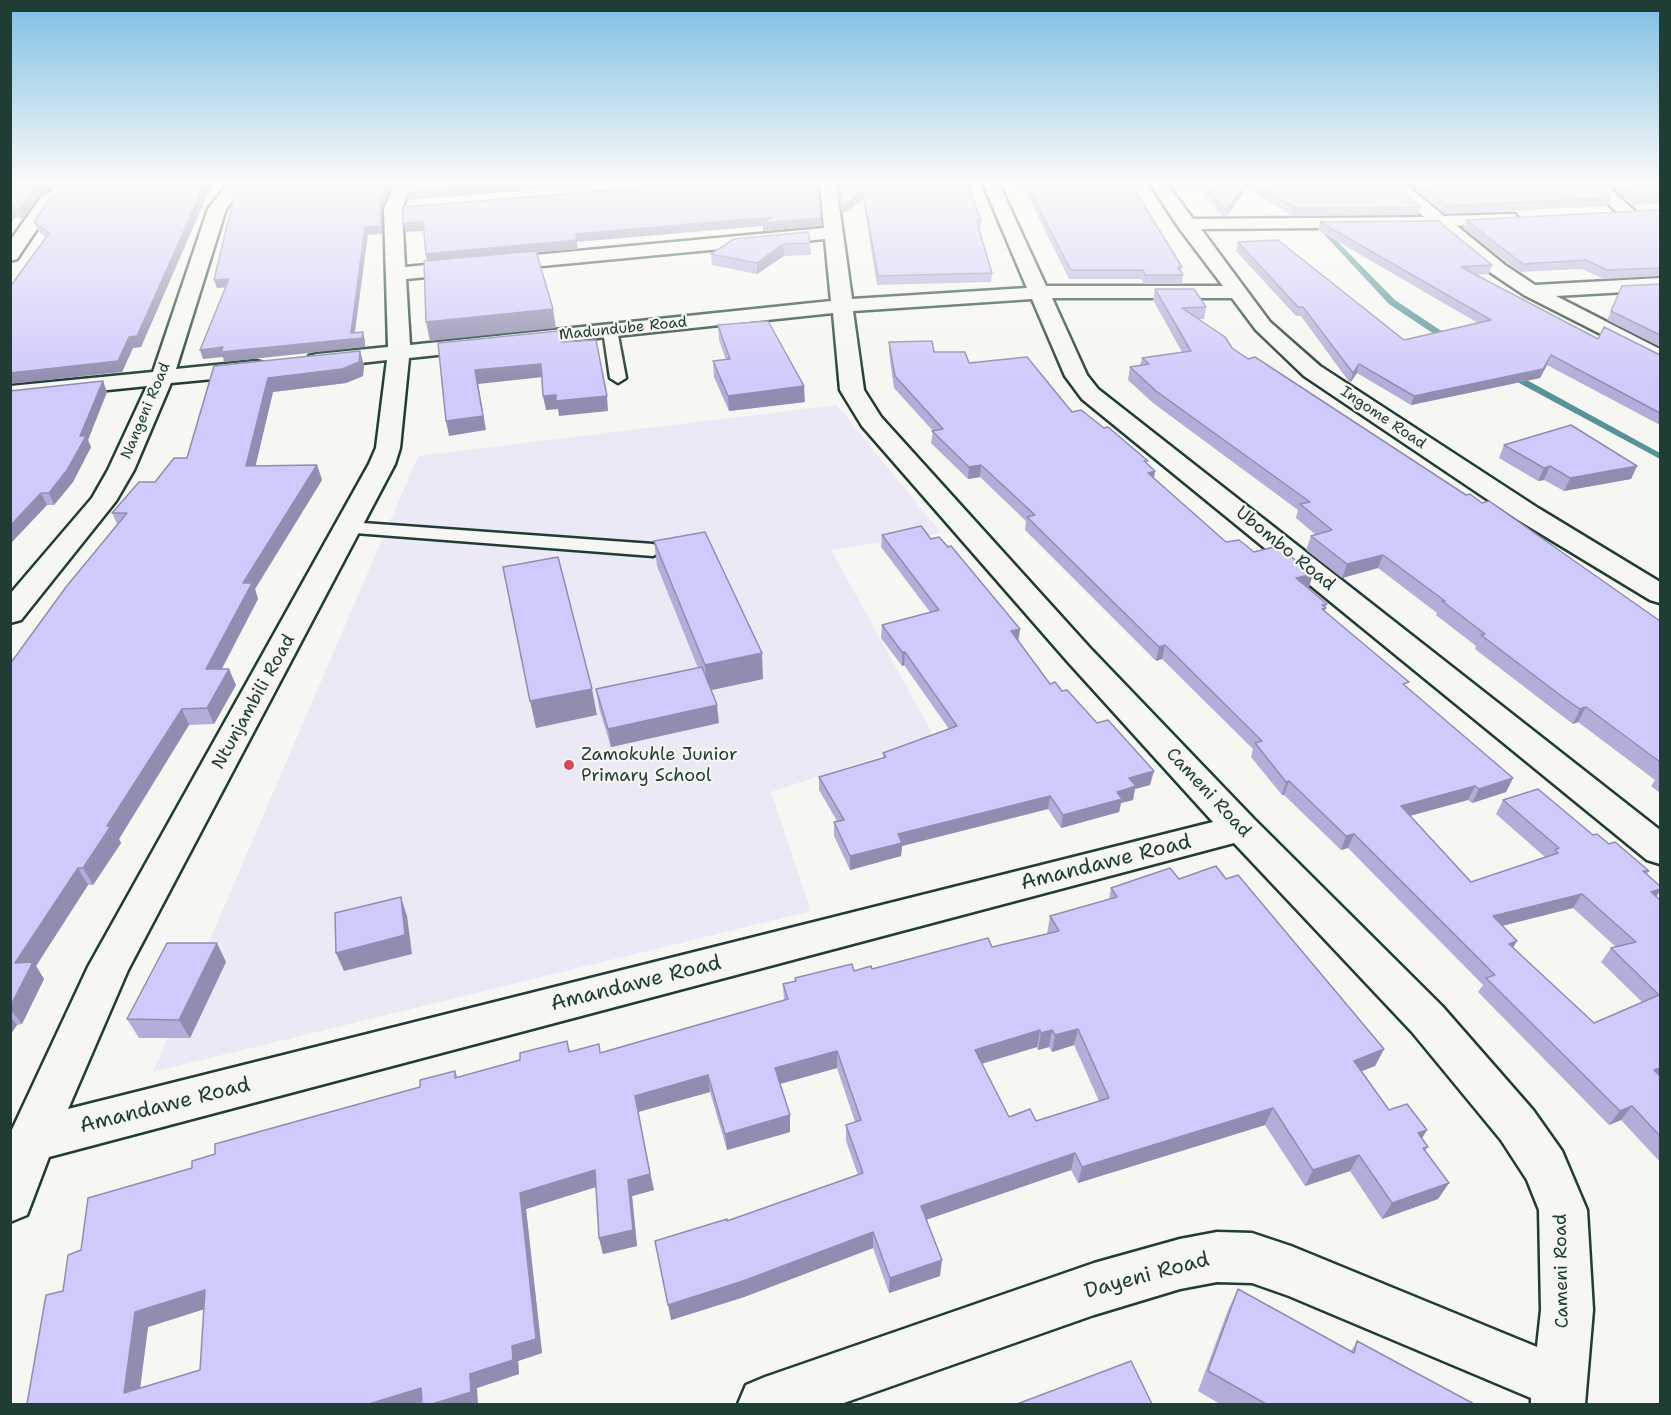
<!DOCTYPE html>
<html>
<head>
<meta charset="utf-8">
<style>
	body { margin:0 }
	#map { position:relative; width:1671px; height:1415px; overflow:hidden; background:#f6f6f2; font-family:"Shantell Sans",sans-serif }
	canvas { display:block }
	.frame { position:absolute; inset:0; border:12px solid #1f3d34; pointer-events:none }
</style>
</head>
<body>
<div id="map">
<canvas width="1671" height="1415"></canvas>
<div class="frame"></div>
</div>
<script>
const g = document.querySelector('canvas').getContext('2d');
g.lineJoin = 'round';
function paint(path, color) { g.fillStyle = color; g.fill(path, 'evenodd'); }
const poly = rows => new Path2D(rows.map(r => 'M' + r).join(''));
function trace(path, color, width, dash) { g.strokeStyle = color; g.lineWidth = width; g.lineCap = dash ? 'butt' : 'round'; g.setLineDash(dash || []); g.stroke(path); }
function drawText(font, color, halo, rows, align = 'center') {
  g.font = font + ' "Shantell Sans",sans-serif'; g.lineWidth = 4.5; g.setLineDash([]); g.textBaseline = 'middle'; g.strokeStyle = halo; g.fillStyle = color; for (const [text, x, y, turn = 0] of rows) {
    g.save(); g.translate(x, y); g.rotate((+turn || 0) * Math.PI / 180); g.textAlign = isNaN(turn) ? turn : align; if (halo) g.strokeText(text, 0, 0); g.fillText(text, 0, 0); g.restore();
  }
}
paint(poly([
	[837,405,941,533,831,550,935,738,771,792,811,911,153,1072,418,456]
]), '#eae9f5');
paint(poly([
	[1282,184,1288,184,1314,216,1314,218,1310,218,1282,184],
	[1320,228,1324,228,1395,300,1452,338,1452,342,1446,342,1389,304,1320,230,1320,228],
	[1508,373,1514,373,1660,453,1660,459,1508,377,1508,373]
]), '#589399');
const service = poly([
	[610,326,617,330,626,378,618,383,610,378,603,330,610,326],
	[349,522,653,544,663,550,653,556,342,532,340,528,342,524,349,522]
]);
const minor = poly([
	[62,184,81,184,53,205,17,259,10,261,10,241,41,197,62,184],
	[228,184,245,184,226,209,176,369,256,361,264,363,267,368,264,373,256,375,171,383,134,470,116,501,21,620,10,623,10,594,92,498,108,470,147,386,10,400,10,386,153,372,208,209,228,184],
	[395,184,411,184,402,209,405,267,824,228,820,184,836,184,852,299,1027,288,983,184,999,184,1046,286,1223,286,1179,228,1150,184,1167,184,1193,219,1424,217,1387,184,1405,184,1444,216,1515,214,1518,218,1509,223,1457,226,1505,265,1535,285,1660,278,1660,290,1556,296,1660,349,1660,364,1524,295,1491,273,1436,227,1201,229,1270,322,1320,366,1538,508,1660,582,1660,603,1650,600,1518,520,1304,376,1256,330,1232,298,1052,298,1087,375,1098,389,1660,830,1660,864,1647,860,1082,399,1065,376,1032,299,853,311,864,390,881,417,1090,648,1254,819,1442,1006,1533,1110,1562,1151,1587,1210,1593,1310,1585,1404,1531,1404,1531,1398,1289,1296,1252,1283,1217,1282,1180,1289,1094,1315,841,1404,738,1404,746,1385,765,1377,1094,1263,1180,1239,1217,1232,1252,1233,1291,1246,1537,1347,1541,1310,1539,1210,1527,1180,1501,1140,1412,1032,1234,843,49,1157,27,1215,10,1222,10,1134,88,967,369,464,376,448,387,360,317,368,309,366,306,361,309,356,317,354,388,347,384,209,395,184],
	[825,239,831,301,410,345,406,279,825,239],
	[833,313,840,390,862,426,1068,662,1213,822,68,1109,128,970,395,464,400,448,409,358,833,313],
	[1587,184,1605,184,1636,212,1627,217,1621,216,1587,184]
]);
trace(service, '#1f3d34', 5);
trace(minor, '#1f3d34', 5);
paint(service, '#f6f6f2');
paint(minor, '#f6f6f2');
paint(poly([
	[10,184,39,196,22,220,17,216,10,223],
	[69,184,212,184,141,347,133,348,122,372,46,237,38,231,34,222],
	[836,184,968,184,981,221,980,230,979,230,992,273,991,282,877,285,863,200,842,214],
	[1022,184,1131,184,1182,267,1181,272,1183,275,1182,284,1144,284,1141,279,1069,279],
	[1174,184,1395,184,1421,207,1418,215,1293,216,1246,188,1227,216,1222,216,1201,188,1178,189],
	[1408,184,1595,184,1610,198,1607,206,1445,214],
	[1608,184,1660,184,1660,204,1633,205],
	[1660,210,1660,276,1604,279,1582,269,1520,272,1463,228,1466,220],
	[1320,222,1492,265,1489,274,1476,275,1598,339,1660,355,1660,425,1547,365,1540,378,1411,405,1357,373,1350,383,1301,316,1296,316,1236,251,1238,242,1404,340,1478,323,1318,230],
	[734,239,810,243,811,255,784,256,757,274,712,265,711,254],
	[1660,284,1660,347,1607,320,1622,286],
	[1155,289,1206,307,1204,319,1199,319,1232,348,1466,495,1660,621,1660,793,1651,786,1655,780,1578,722,1573,724,1557,712,1475,649,1476,646,1436,615,1437,613,1378,568,1342,578,1306,550,1311,536,1316,535,1296,518,1298,510,1153,403,1128,380,1130,367,1140,366,1142,358,1182,352,1153,300],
	[718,325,805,402,729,411,714,377,713,361,726,360,719,340],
	[889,342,934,352,969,363,1072,412,1147,464,1154,478,1226,542,1313,574,1309,587,1307,587,1327,604,1325,611,1407,687,1513,778,1506,792,1472,803,1468,800,1410,816,1471,882,1545,857,1496,814,1503,800,1593,835,1649,871,1647,874,1657,897,1660,900,1660,1162,1621,1120,1609,1125,1478,992,1483,985,1348,848,1341,850,1284,795,1282,795,1251,757,1253,749,1162,659,1156,661,1025,530,1026,521,980,477,968,479,931,443,933,431,894,388,889,353],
	[1573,908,1616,947,1611,948,1601,962,1642,1002,1594,1023,1513,948,1502,926],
	[360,351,364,365,363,376,346,383,273,392,255,466,317,465,322,480,255,589,258,599,222,669,236,685,214,724,189,725,119,839,121,843,93,885,88,885,36,966,44,979,22,1024,17,1025,10,1035,10,664,117,524,112,513,155,482,187,458,214,366],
	[10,391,107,392,88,440,91,447,73,482,54,505,47,505,10,544],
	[1504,445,1637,466,1631,479,1564,491,1544,480,1538,481,1499,458],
	[882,535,931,539,1020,629,1018,642,1050,684,1062,691,1150,785,1135,789,1133,800,1121,803,1119,812,1061,828,1048,809,902,846,901,856,850,870,834,836,834,822,837,821,819,790,819,777,883,758,883,753,949,729,904,665,902,666,881,638,882,625,930,612,881,547],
	[654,541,763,679,711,690,719,723,611,747,599,708,596,689,698,668,657,566],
	[1179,879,1226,879,1384,1049,1375,1066,1362,1071,1389,1110,1422,1139,1428,1147,1425,1151,1449,1183,1438,1199,1382,1219,1350,1171,1305,1186,1265,1125,1078,1183,1071,1170,926,1219,940,1276,889,1293,873,1248,744,1297,671,1320,727,1221,858,1175,846,1141,846,1125,855,1122,837,1068,780,1084,790,1132,727,1150,710,1092,638,1112,654,1190,632,1196,637,1246,603,1254,599,1238,596,1187,526,1209,542,1353,518,1361,519,1374,477,1388,27,1404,63,1291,81,1250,192,1168,215,1154,420,1087,455,1071,458,1078,520,1060,567,1041,570,1052,601,1053,784,1000,783,984,795,981,795,978,872,969,992,947,1047,934,1050,916,1109,899,1111,888],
	[1074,1045,1099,1101,1036,1121,1009,1117,982,1064,1037,1047,1038,1050,1049,1047,1052,1052],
	[204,1309,200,1370,140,1388,148,1327],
	[226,962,190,1038,139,1038,127,1019],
	[1238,1289,1351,1351,1357,1341,1474,1404,1220,1404,1198,1391,1228,1310]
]), '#b2aed9');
paint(poly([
	[40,184,58,184,39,196,22,220,18,211,35,187],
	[205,184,212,184,141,347,133,348,122,372,10,384,10,373,129,337],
	[388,184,394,184,382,208,382,234,368,235,354,339,363,332,365,341,365,347,224,362,223,357,203,359,200,350,351,333,365,227],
	[513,184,608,184,407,200,406,193],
	[1245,184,1247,184,1246,188,1227,216,1228,208],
	[863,192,863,200,842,214,842,206],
	[13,206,17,216,10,223,10,209],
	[772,217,821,218,822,226,763,231,763,226,577,242,578,249,427,263,426,254,576,234],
	[423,222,425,231,405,232,403,224],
	[783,244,784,256,757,274,757,263],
	[229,279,232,287,217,288,214,280],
	[553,309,556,328,430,341,426,322],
	[360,351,364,365,363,376,346,383,273,392,252,481,246,466,268,378],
	[1551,355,1547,365,1540,378,1411,405,1414,396],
	[541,364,543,377,478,384,486,430,449,436,446,421,475,370],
	[1359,364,1357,373,1350,383,1353,373],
	[103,381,107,392,88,440,91,447,73,482,54,505,49,493,80,436],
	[804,386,805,402,729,411,728,396],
	[556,395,607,396,608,411,559,416,558,409,546,410,543,396],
	[317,465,322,480,255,589,258,599,213,685,206,669,243,583],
	[981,465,980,477,968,479,969,467],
	[1550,466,1544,480,1538,481,1544,468],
	[1637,466,1631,479,1564,491,1570,478],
	[1155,471,1153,484,1148,473],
	[41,493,47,505,10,544,10,526],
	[1383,555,1378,568,1342,578,1347,564],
	[1313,574,1309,587,1292,591,1296,578],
	[1020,629,1018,642,1011,631],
	[1165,645,1162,659,1156,661,1159,647],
	[902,652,905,652,904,665,902,666],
	[762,653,763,679,707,691,705,665],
	[229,669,236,685,214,724,207,708],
	[592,689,597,715,536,728,530,701],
	[717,705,719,723,611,747,608,729],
	[1586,707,1578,722,1573,724,1580,709],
	[182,709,189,725,119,839,121,843,93,885,83,868,107,826],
	[1154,771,1150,785,1135,789,1133,800,1121,803,1119,812,1061,828,1063,815,1117,792,1129,778],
	[1513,778,1506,792,1472,803,1479,789],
	[1289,781,1284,795,1282,795,1286,782],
	[1475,786,1468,800,1394,820,1401,806],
	[1050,796,1048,809,902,846,901,856,850,870,850,856,898,834],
	[1354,834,1348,848,1341,850,1346,836],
	[78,868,88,885,36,966,44,979,22,1024,10,1009,15,963],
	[1660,889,1660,891,1653,902,1651,892],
	[1582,894,1573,908,1485,930,1493,916],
	[401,897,407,916,412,954,344,971,336,953],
	[1517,941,1509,955,1509,944],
	[217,943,226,962,190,1038,179,1020],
	[10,1016,17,1025,10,1035],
	[1078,1029,1074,1045,1052,1052,1055,1035],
	[1040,1030,1037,1047,973,1066,975,1050],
	[1052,1030,1049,1047,1038,1050,1041,1033],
	[1384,1049,1375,1066,1346,1077,1354,1061],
	[837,1051,837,1068,776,1085,775,1068],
	[1660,1068,1660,1078,1654,1070],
	[708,1075,710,1092,638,1112,635,1096],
	[1632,1106,1621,1120,1609,1125,1620,1111],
	[1273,1108,1265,1125,1078,1183,1082,1167],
	[790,1115,790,1132,727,1150,725,1134],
	[1427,1130,1417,1147,1418,1133],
	[1075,1153,1071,1170,920,1222,921,1206],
	[1359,1155,1350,1171,1305,1186,1313,1170],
	[595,1170,599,1186,526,1209,542,1353,518,1361,519,1374,477,1388,478,1404,432,1404,470,1374,512,1346,520,1193],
	[650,1174,654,1190,632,1196,637,1246,603,1254,599,1238,628,1180],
	[1449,1183,1438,1199,1382,1219,1392,1203],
	[873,1232,873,1248,744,1297,671,1320,668,1305],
	[942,1260,940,1276,889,1293,890,1278],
	[205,1290,217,1305,148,1327,138,1404,124,1393,135,1312],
	[421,1388,421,1404,369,1404]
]), '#918db0');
const building = poly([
	[10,184,40,184,35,187,18,211,13,206,10,209,10,184],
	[69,184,205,184,137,336,129,337,118,361,10,373,10,287,49,233,34,222,51,197,69,184],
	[239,184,388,184,380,200,381,226,365,227,351,333,363,332,362,338,221,352,223,347,200,350,229,279,214,280,236,189,239,184],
	[408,184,513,184,406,193,408,184],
	[690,184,818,184,821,218,763,223,772,217,576,234,577,240,426,254,423,222,403,224,403,207,690,184],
	[838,184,968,184,981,221,977,221,978,226,992,273,878,276,863,192,842,206,838,184],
	[1026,184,1131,184,1182,267,1178,267,1183,275,1145,275,1143,270,1071,270,1026,184],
	[1205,184,1245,184,1228,208,1223,208,1205,184],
	[1253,184,1395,184,1421,207,1295,208,1253,184],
	[1420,184,1595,184,1610,198,1447,206,1420,184],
	[1621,184,1660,184,1660,196,1636,197,1621,184],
	[1660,210,1660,268,1607,270,1586,260,1523,264,1466,220,1660,210],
	[1438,221,1492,265,1461,267,1598,339,1604,327,1660,355,1660,413,1551,355,1543,369,1414,396,1359,364,1353,373,1303,307,1298,307,1238,242,1278,240,1404,340,1491,320,1320,222,1438,221],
	[808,232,810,243,783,244,757,263,711,254,734,239,808,232],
	[536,251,553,309,426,322,424,261,536,251],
	[1660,284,1660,335,1611,311,1622,286,1660,284],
	[1155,289,1194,289,1206,307,1182,308,1225,337,1232,348,1248,359,1255,357,1466,495,1470,494,1482,503,1489,501,1660,621,1660,762,1586,707,1580,709,1564,698,1481,635,1485,634,1442,601,1445,601,1383,555,1347,564,1311,536,1332,530,1300,504,1310,502,1156,391,1130,367,1149,364,1142,358,1191,351,1155,289],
	[768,321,804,386,728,396,713,361,730,359,718,325,768,321],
	[558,331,561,342,596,340,607,396,556,401,556,395,543,396,541,364,475,370,483,416,446,421,438,343,558,331],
	[932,341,934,352,965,352,969,363,1027,357,1072,412,1081,410,1104,428,1108,427,1148,461,1144,461,1155,471,1148,473,1226,542,1239,540,1254,552,1278,546,1313,574,1296,578,1327,604,1322,605,1326,608,1322,609,1409,682,1403,684,1513,778,1479,789,1475,786,1401,806,1471,882,1558,853,1555,850,1559,848,1503,800,1538,789,1593,835,1597,834,1609,844,1615,842,1649,871,1643,871,1660,886,1660,889,1651,892,1660,900,1660,1068,1654,1070,1660,1076,1660,1136,1632,1106,1620,1111,1486,978,1495,975,1354,834,1346,836,1289,781,1286,782,1255,743,1262,741,1165,645,1159,647,1027,517,1035,515,981,465,969,467,932,431,943,429,895,376,889,342,932,341],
	[1582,894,1636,942,1611,948,1659,995,1594,1023,1509,944,1517,941,1493,916,1582,894],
	[360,351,359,362,342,369,268,378,246,466,317,465,243,583,252,583,206,669,229,669,207,708,182,709,107,826,111,826,83,868,78,868,15,963,33,962,10,1007,10,664,66,587,127,513,112,513,139,482,155,482,174,458,187,458,214,366,360,351],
	[103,381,80,436,86,436,67,470,49,493,41,493,10,526,10,391,103,381],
	[1571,425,1637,466,1570,478,1550,466,1544,468,1504,445,1571,425],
	[921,526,931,539,939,537,948,547,951,546,1020,629,1011,631,1050,684,1055,682,1062,691,1067,690,1097,723,1108,720,1154,771,1129,778,1136,786,1117,792,1122,799,1063,815,1050,796,898,834,902,843,850,856,834,822,844,820,819,777,886,757,883,753,957,726,905,652,902,652,882,625,939,610,882,535,921,526],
	[705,532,762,653,705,665,654,541,705,532],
	[558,557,592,689,530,701,503,567,558,557],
	[702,667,717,705,608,729,596,689,702,667],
	[1216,866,1226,879,1238,875,1384,1049,1354,1061,1389,1110,1407,1104,1427,1130,1418,1133,1428,1147,1423,1148,1449,1183,1392,1203,1359,1155,1313,1170,1273,1108,1082,1167,1075,1153,921,1206,942,1260,890,1278,873,1232,743,1281,668,1305,655,1241,727,1219,727,1221,863,1173,846,1125,861,1120,837,1051,775,1068,790,1115,725,1134,708,1075,635,1096,650,1174,628,1180,633,1230,599,1238,595,1170,520,1193,536,1339,512,1346,513,1360,470,1374,471,1392,432,1404,422,1404,421,1388,369,1404,27,1404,46,1295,63,1291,68,1255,81,1250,88,1198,192,1168,192,1161,215,1154,215,1144,420,1087,420,1080,455,1071,455,1078,520,1060,520,1053,567,1041,569,1052,599,1044,600,1053,788,999,783,984,796,981,795,978,852,964,854,971,871,966,872,969,988,938,992,947,1059,931,1050,916,1117,897,1111,888,1170,868,1179,879,1216,866],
	[1078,1029,1109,1098,1036,1121,1030,1109,1009,1117,975,1050,1040,1030,1041,1033,1052,1030,1055,1035,1078,1029],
	[205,1290,200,1370,124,1393,135,1312,205,1290],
	[401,897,405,935,336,953,335,913,401,897],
	[167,943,217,943,179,1020,127,1019,167,943],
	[1238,1289,1354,1353,1357,1341,1474,1404,1266,1404,1208,1371,1238,1289],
	[1131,1361,1152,1404,1017,1404,1131,1361]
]);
paint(building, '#cfcafc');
trace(building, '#918db0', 1.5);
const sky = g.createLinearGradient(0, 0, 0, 382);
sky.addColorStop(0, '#7dbee3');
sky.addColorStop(0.48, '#fbfbf9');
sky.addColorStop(1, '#fbfbf900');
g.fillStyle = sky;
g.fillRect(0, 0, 1671, 382);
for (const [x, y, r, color] of [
	[569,765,6,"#d1495b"]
]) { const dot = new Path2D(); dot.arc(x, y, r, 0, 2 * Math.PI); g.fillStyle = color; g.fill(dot); trace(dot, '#f6f6f2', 2); }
drawText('15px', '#1f3d34', '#f6f6f2', [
	["Madundube Road",623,329,-6],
	["Nangeni Road",146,411,-67],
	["Ingome Road",1383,418,34]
]);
drawText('18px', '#1f3d34', '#f6f6f2', [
	["Ubombo Road",1285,549,39],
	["Ntunjambili Road",254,702,-61],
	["Cameni Road",1208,793,47],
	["Cameni Road",1562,1271,-91]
]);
drawText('18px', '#1f3d34', '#f6f6f2', [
	["Zamokuhle Junior",581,755],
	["Primary School",581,776]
], 'left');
drawText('21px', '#1f3d34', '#f6f6f2', [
	["Amandawe Road",1106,863,-14],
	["Amandawe Road",636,984,-14],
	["Amandawe Road",165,1106,-14],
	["Dayeni Road",1147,1276,-15]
]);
</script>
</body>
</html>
